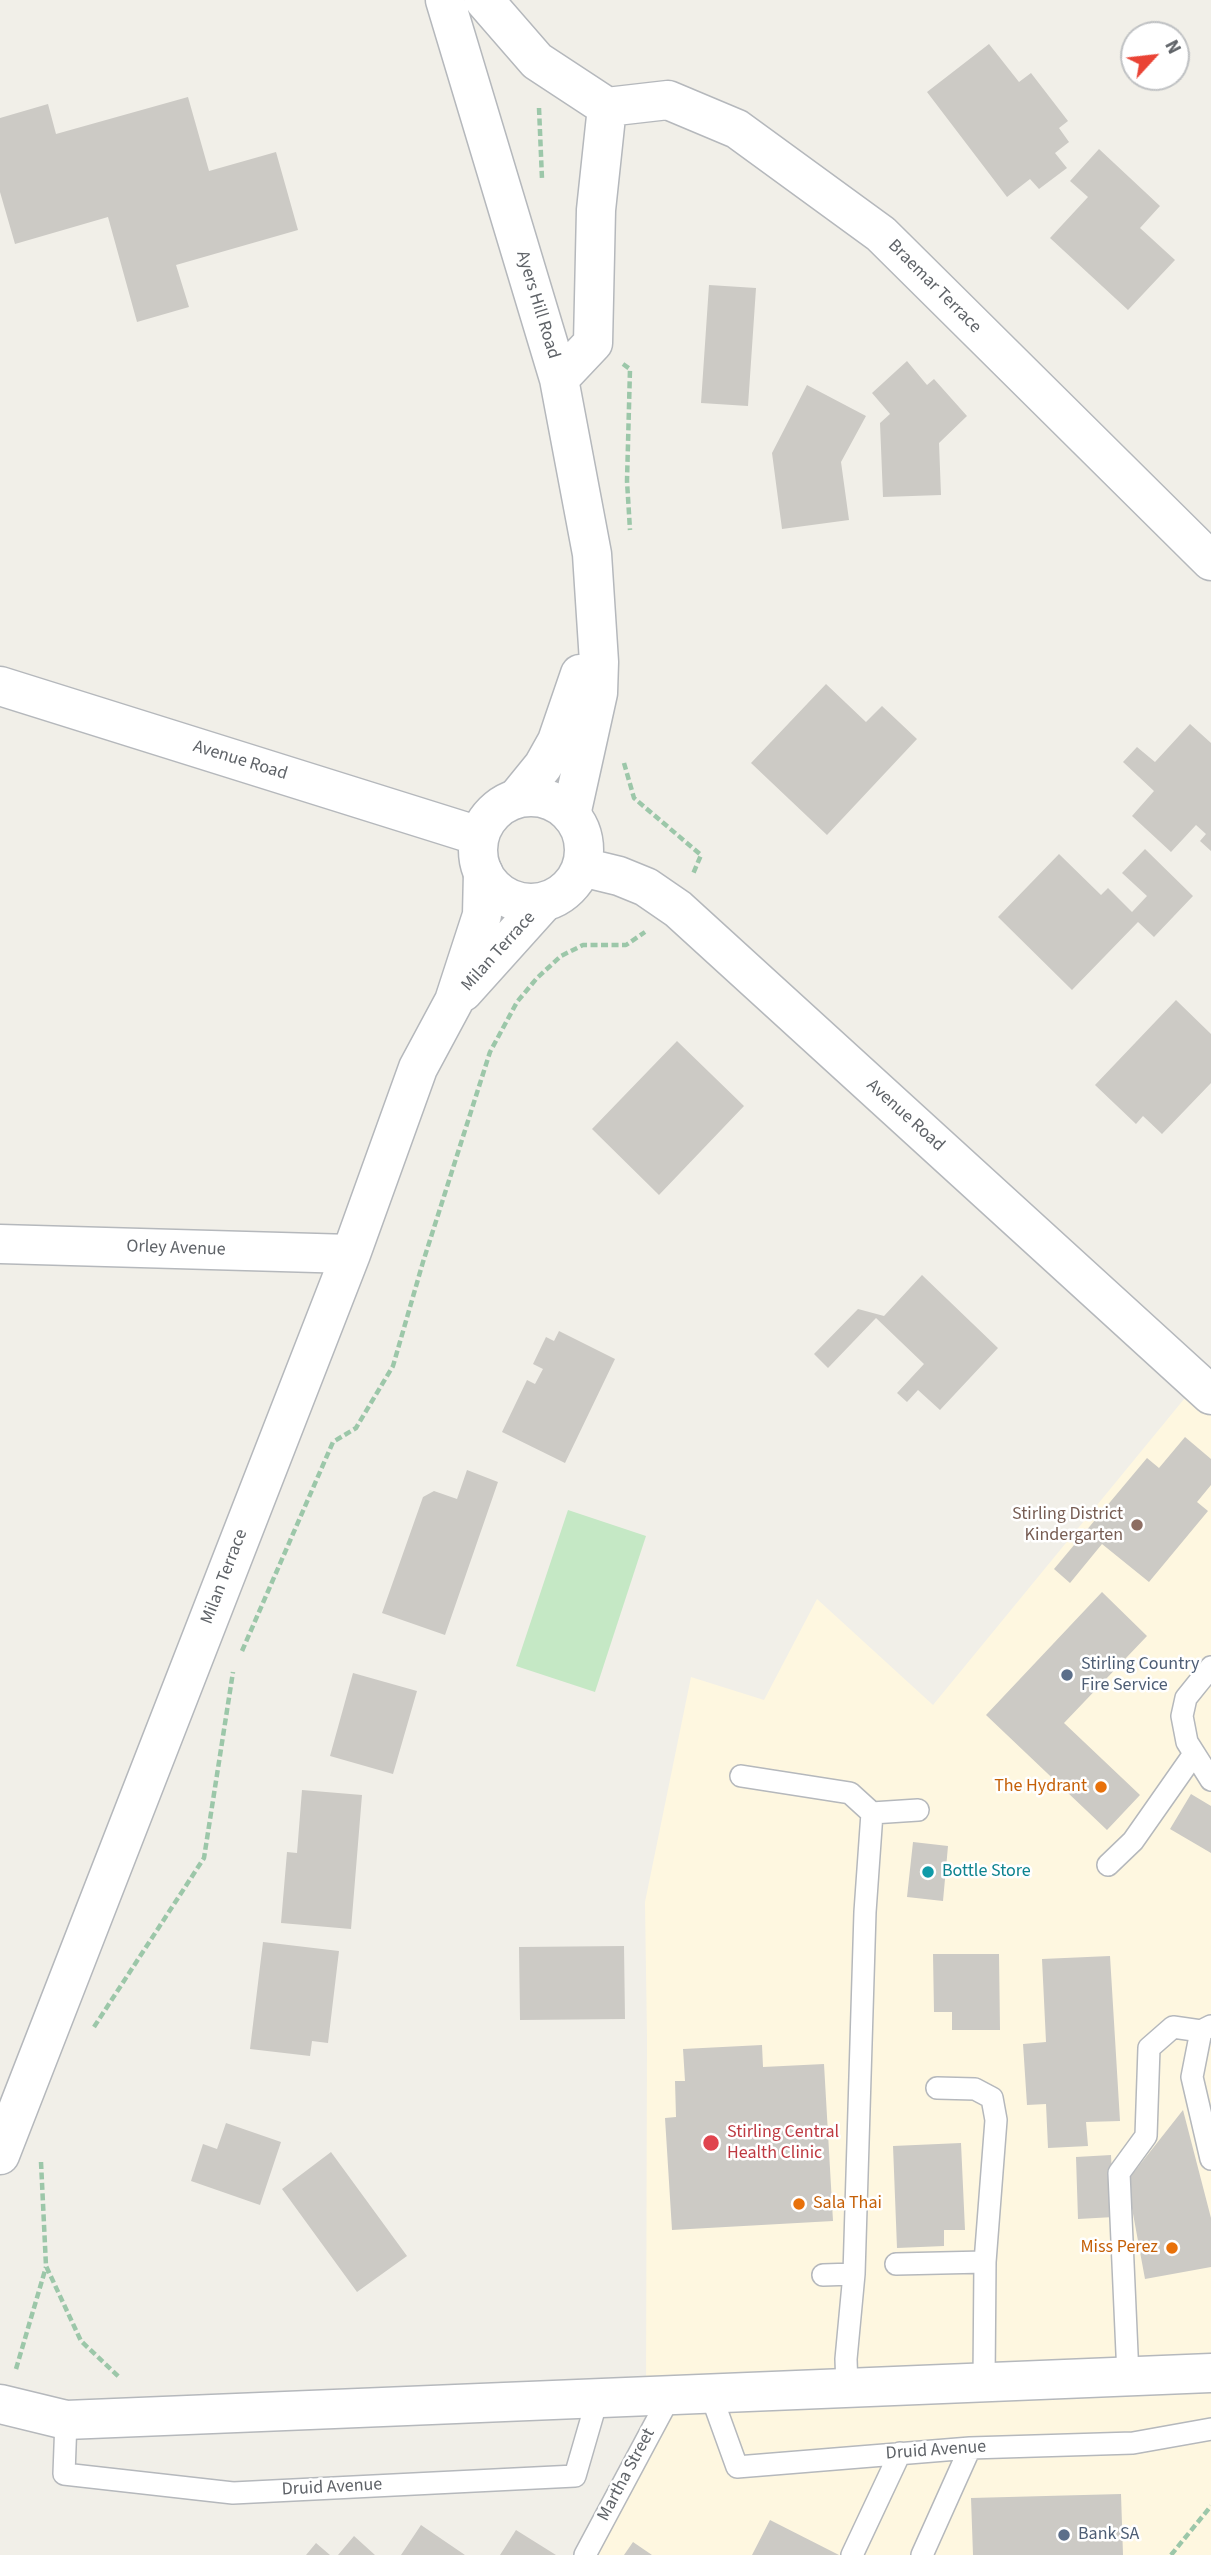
<!DOCTYPE html>
<html>
<head>
<meta charset="utf-8">
<style>
	body { margin:0 }
	#map { position:relative; width:1211px; height:2555px; overflow:hidden; background:#f1efe8; font-family:"Source Sans 3",sans-serif }
	canvas { display:block }
	.north { position:absolute; left:1120px; top:21px; width:70px; height:70px; box-sizing:border-box; background:#fff; border:2px solid #bfc1c3; border-radius:50%; rotate:63deg; font-size:19px; font-weight:700; line-height:28px; text-align:center; color:#5f6368 }
	.north::after { content:''; display:block; margin:auto; width:24px; height:32px; background:#ea4335; clip-path:polygon(50% 0,100% 100%,50% 72%,0 100%) }
</style>
</head>
<body>
<div id="map">
<canvas width="1211" height="2555"></canvas>
<div class="north">N</div>
</div>
<script>
const g = document.querySelector('canvas').getContext('2d');
g.lineJoin = 'round';
function paint(path, color) { g.fillStyle = color; g.fill(path, 'evenodd'); }
const poly = rows => new Path2D(rows.map(r => 'M' + r).join(''));
function trace(path, color, width, dash) { g.strokeStyle = color; g.lineWidth = width; g.lineCap = dash ? 'butt' : 'round'; g.setLineDash(dash || []); g.stroke(path); }
function drawText(font, color, halo, rows, align = 'center') {
  g.font = font + ' "Source Sans 3",sans-serif'; g.lineWidth = 5; g.setLineDash([]); g.textBaseline = 'middle'; g.strokeStyle = halo; g.fillStyle = color; for (const [text, x, y, turn = 0] of rows) {
    g.save(); g.translate(x, y); g.rotate((+turn || 0) * Math.PI / 180); g.textAlign = isNaN(turn) ? turn : align; if (halo) g.strokeText(text, 0, 0); g.fillText(text, 0, 0); g.restore();
  }
}
paint(poly([
	[1198,1382,1211,1395,1211,2555,585,2555,670,2397,646,2397,647,2038,645,1902,691,1677,764,1700,817,1599,933,1705]
]), '#fef7e0');
paint(poly([
	[568,1510,646,1536,595,1692,516,1666]
]), '#c5e8c5');
paint(poly([
	[989,44,1019,82,1031,73,1068,121,1059,128,1069,142,1055,153,1067,168,1039,189,1030,179,1007,197,927,92],
	[188,97,209,171,276,152,298,230,176,265,189,307,137,322,108,217,15,244,0,192,0,118,48,104,56,134],
	[1099,149,1160,206,1140,228,1175,260,1128,310,1050,238,1088,197,1070,181],
	[709,285,756,288,748,406,701,403],
	[907,361,927,385,934,379,967,416,939,443,941,495,883,497,880,423,890,414,872,393],
	[807,385,866,416,841,462,849,520,782,529,772,453],
	[826,684,866,722,882,706,917,739,827,835,751,763],
	[1190,724,1211,743,1211,851,1200,841,1206,834,1196,825,1171,852,1132,816,1154,791,1123,762,1137,747,1155,762],
	[1145,849,1193,896,1154,937,1138,922,1072,990,998,917,1059,854,1101,895,1108,888,1132,912,1147,896,1122,873],
	[1176,1000,1211,1034,1211,1083,1162,1134,1143,1116,1136,1124,1095,1085],
	[677,1041,744,1106,659,1195,592,1129],
	[922,1275,998,1348,940,1410,918,1390,907,1402,897,1393,924,1364,876,1318,828,1368,814,1354,858,1309,884,1316],
	[559,1331,615,1359,565,1463,502,1432,527,1380,535,1384,543,1369,533,1364,546,1337,554,1341],
	[1185,1437,1211,1459,1211,1485,1197,1502,1208,1511,1149,1582,1102,1544,1070,1583,1054,1569,1147,1458,1159,1468],
	[467,1470,498,1482,445,1635,382,1613,423,1497,434,1491,457,1499],
	[1102,1592,1147,1636,1064,1723,1140,1795,1107,1830,986,1715],
	[353,1673,417,1691,393,1774,330,1756],
	[302,1790,362,1795,351,1929,281,1923,287,1852,297,1853],
	[1191,1794,1211,1806,1211,1853,1170,1829],
	[913,1842,948,1846,943,1901,907,1897],
	[263,1942,339,1951,328,2043,312,2041,310,2056,250,2049],
	[624,1946,625,2019,520,2020,519,1947],
	[933,1954,999,1954,1000,2030,952,2030,952,2012,934,2012],
	[1110,1956,1120,2121,1086,2122,1088,2146,1048,2148,1046,2104,1027,2105,1023,2044,1046,2042,1042,1959],
	[762,2045,763,2067,824,2064,833,2221,672,2230,665,2118,676,2117,675,2081,685,2081,683,2049],
	[1183,2110,1211,2218,1211,2267,1145,2279,1127,2181],
	[226,2123,281,2142,260,2205,191,2181,203,2144,217,2149],
	[961,2143,965,2230,944,2230,944,2246,897,2248,893,2146],
	[331,2152,407,2256,357,2292,282,2189],
	[1111,2155,1114,2217,1078,2219,1076,2157],
	[1121,2494,1123,2555,973,2555,971,2498],
	[770,2520,839,2555,752,2555],
	[421,2525,465,2555,401,2555],
	[516,2530,556,2555,500,2555],
	[354,2536,375,2555,338,2555],
	[633,2542,652,2555,624,2555],
	[316,2543,330,2555,306,2555]
]), '#cccac5');
const service = poly([
	[1211,1667,1186,1698,1182,1716,1187,1742,1211,1780],
	[741,1776,850,1793,872,1813,918,1810],
	[1108,1865,1133,1841,1194,1754],
	[1211,2026,1201,2031,1192,2077,1211,2159],
	[937,2088,975,2089,992,2098,996,2120,985,2262,984,2382],
	[896,2264,985,2262],
	[823,2275,854,2274],
	[1128,2376,1119,2173,1146,2136,1149,2048,1173,2027,1201,2031],
	[847,2388,846,2359,854,2274,865,1912,872,1813],
	[711,2395,737,2467,970,2448,1133,2443,1211,2429],
	[66,2420,64,2474,233,2493,575,2476,597,2400],
	[585,2555,670,2396],
	[852,2555,900,2453],
	[922,2555,970,2448]
]);
const minor = poly([
	[445,0,559,379,592,554,599,662,598,693,571,815],
	[484,0,537,61,607,107],
	[559,379,593,343,596,210,607,107,668,100,737,129,881,234,1211,561],
	[517,798,543,766,557,741,580,674],
	[463,992,544,902],
	[0,1244,351,1254],
	[0,2155,351,1254,418,1068,454,1001,482,915,483,872],
	[0,2404,66,2420,1211,2373]
]);
const tertiary = poly([
	[0,686,479,836],
	'478 850a53 53 0 1 1 106 0a53 53 0 1 1-106 0Z',
	[582,867,619,876,646,887,678,909,1211,1395]
]);
trace(service, '#b5b8bc', 24);
trace(minor, '#b5b8bc', 41);
trace(tertiary, '#b5b8bc', 41);
trace(poly([
	[539,108,542,179],
	[623,364,630,369,627,481,630,530],
	[624,763,634,798,701,855,693,874],
	[242,1651,333,1442,356,1428,393,1366,423,1262,490,1052,517,1002,537,978,561,956,583,945,626,945,645,932],
	[94,2027,204,1858,233,1672],
	[41,2162,46,2266,81,2341,119,2377],
	[16,2369,46,2267],
	[1171,2555,1211,2506]
]), '#9cc7a9', 4.5, [7, 3.5]);
trace(service, '#fff', 21);
trace(minor, '#fff', 38);
trace(tertiary, '#fff', 38);
for (const [x, y, r, color] of [
	[1137,1525,7,"#8d6e63"],
	[1067,1675,7,"#5c6f8a"],
	[1101,1787,7,"#e8710a"],
	[928,1872,7,"#0f9aa8"],
	[711,2143,9,"#e0444e"],
	[799,2204,7,"#e8710a"],
	[1172,2248,7,"#e8710a"],
	[1064,2535,7,"#5c6f8a"]
]) { const dot = new Path2D(); dot.arc(x, y, r, 0, 2 * Math.PI); g.fillStyle = color; g.fill(dot); trace(dot, '#fff', 2.5); }
drawText('18px', '#5f6368', '#fff', [
	["Braemar Terrace",934,287,45],
	["Ayers Hill Road",537,305,73],
	["Avenue Road",240,761,17],
	["Milan Terrace",499,952,-48],
	["Avenue Road",905,1116,42],
	["Orley Avenue",176,1249,2],
	["Milan Terrace",225,1577,-69],
	["Druid Avenue",936,2451,-4],
	["Martha Street",627,2475,-62],
	["Druid Avenue",332,2488,-3]
]);
drawText('18px', '#785e54', '#fff', [
	["Stirling District",1123,1515],
	["Kindergarten",1123,1536]
], 'right');
drawText('18px', '#4e5e75', '#fff', [
	["Stirling Country",1081,1665],
	["Fire Service",1081,1686],
	["Bank SA",1078,2535]
], 'left');
drawText('18px', '#c56008', '#fff', [
	["The Hydrant",1087,1787],
	["Sala Thai",813,2204,"left"],
	["Miss Perez",1158,2248]
], 'right');
drawText('18px', '#0d838f', '#fff', [
	["Bottle Store",942,1872]
], 'left');
drawText('18px', '#be3a42', '#fff', [
	["Stirling Central",727,2133],
	["Health Clinic",727,2154]
], 'left');
</script>
</body>
</html>
